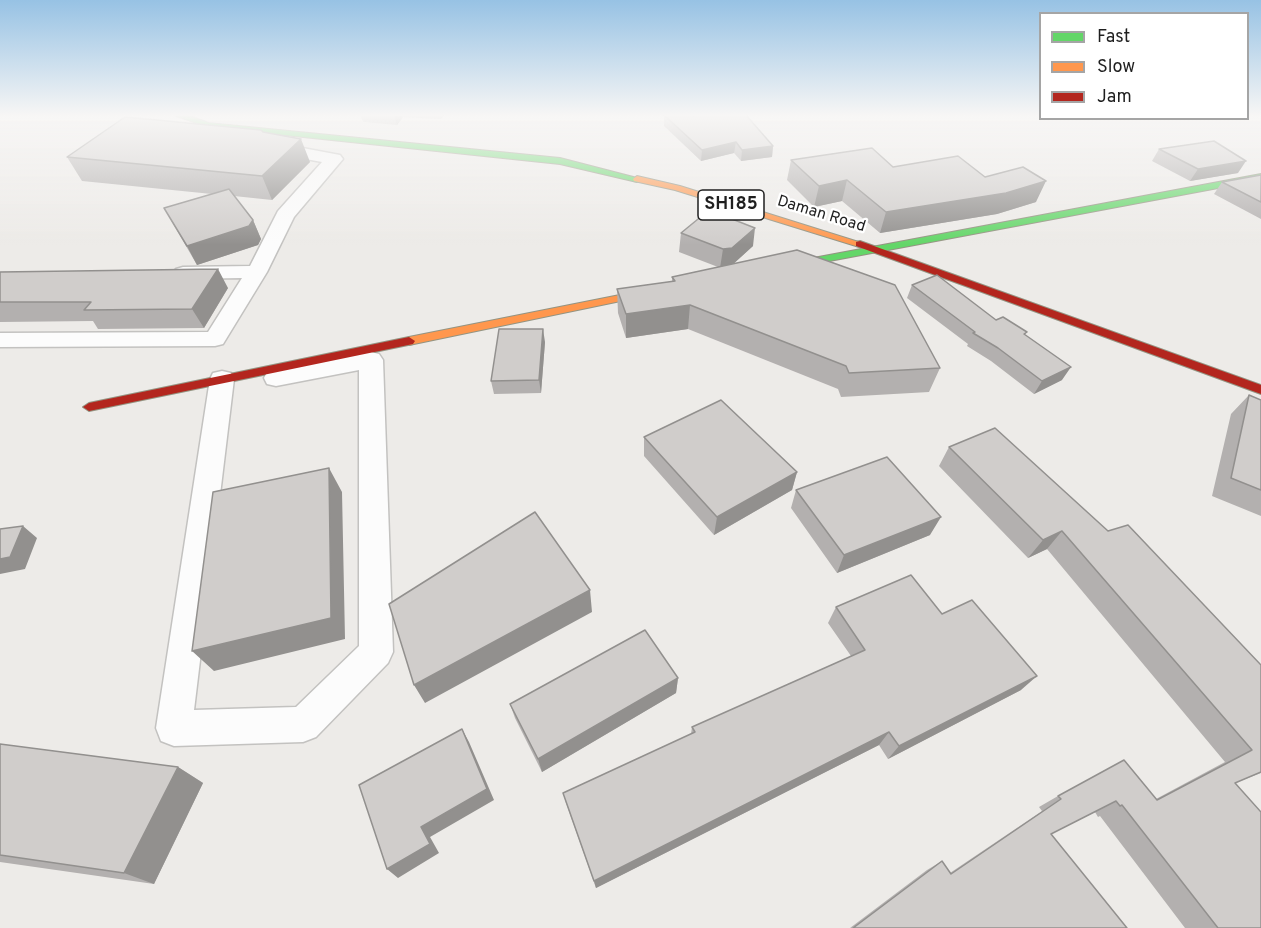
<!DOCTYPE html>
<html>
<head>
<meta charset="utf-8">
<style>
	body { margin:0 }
	#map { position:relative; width:1261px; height:928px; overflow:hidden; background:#edebe8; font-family:Overpass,sans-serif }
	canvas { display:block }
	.legend { position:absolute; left:1039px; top:12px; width:210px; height:108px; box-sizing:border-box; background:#fff; border:2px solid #a5a5a5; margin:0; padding:8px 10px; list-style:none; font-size:18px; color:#1f1f1f }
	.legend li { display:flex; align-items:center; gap:12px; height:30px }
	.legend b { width:30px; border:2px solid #a5a5a5 }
</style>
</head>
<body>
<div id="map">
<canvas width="1261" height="928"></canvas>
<ul class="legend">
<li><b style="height:8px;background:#63d668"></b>Fast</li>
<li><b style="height:8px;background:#ff974d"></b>Slow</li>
<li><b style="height:8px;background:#b3261e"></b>Jam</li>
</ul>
</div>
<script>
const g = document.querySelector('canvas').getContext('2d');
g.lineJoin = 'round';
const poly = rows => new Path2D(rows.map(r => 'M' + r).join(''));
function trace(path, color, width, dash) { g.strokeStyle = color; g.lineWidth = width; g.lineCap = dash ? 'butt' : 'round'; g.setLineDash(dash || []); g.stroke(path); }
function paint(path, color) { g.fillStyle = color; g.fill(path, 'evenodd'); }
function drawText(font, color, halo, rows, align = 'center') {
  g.font = font + ' Overpass,sans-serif'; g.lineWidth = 4.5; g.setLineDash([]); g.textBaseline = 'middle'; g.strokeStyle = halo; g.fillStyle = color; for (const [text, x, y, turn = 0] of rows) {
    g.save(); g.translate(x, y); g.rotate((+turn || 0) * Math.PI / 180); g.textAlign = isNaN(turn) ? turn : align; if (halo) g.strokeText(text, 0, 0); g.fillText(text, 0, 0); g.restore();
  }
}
const street = poly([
	[285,139,291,140,293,144,292,146,340,155,343,159,294,217,267,272,223,344,215,346,0,347,0,333,208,332,242,278,183,279,176,277,173,273,176,269,183,267,250,266,278,211,322,162,273,153,271,149,273,145,285,139],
	[371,352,379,354,383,360,393,652,388,663,316,737,303,742,174,746,161,741,156,728,210,379,213,373,222,371,231,373,234,379,194,710,296,707,359,646,359,370,276,386,267,384,264,378,267,372,276,370,371,352]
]);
const fast = poly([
	[174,115,186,115,209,123,560,158,641,179,637,182,560,164,208,127,174,115],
	[1261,174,1261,180,776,271,771,268,776,265,1261,174]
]);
const slow = poly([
	[637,176,680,186,865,244,864,246,856,246,675,190,634,181,633,179,637,176],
	[660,287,664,288,664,292,409,345,403,341,409,337,660,287]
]);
const jam = poly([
	[860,241,1261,385,1261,394,856,246,856,242,860,241],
	[409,337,415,341,413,344,89,411,83,407,89,403,409,337]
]);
trace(street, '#c3c2c0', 3);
trace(fast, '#949482', 2);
trace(slow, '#949482', 2);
trace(jam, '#949482', 2);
paint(street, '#fcfcfc');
paint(fast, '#63d668');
paint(slow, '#ff974d');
paint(jam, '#b3261e');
paint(poly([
	[361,115,444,115,441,119,403,117,397,125,363,122],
	[664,115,696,116,696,115,746,115,773,146,772,157,741,161,734,153,701,161,664,126],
	[263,132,310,162,272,200,234,196,253,220,261,239,258,245,197,265,164,208,212,194,82,181,67,157],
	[1159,149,1238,173,1190,181,1152,161],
	[791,160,893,167,985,177,1036,202,997,214,880,233,842,201,814,207,787,180],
	[1261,175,1261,219,1214,194,1222,182],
	[681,233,753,246,733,264,940,368,929,392,841,397,838,389,688,329,626,338,618,313,617,289,672,282,672,277,718,267,679,252],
	[0,272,228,288,204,328,98,329,93,321,0,322],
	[912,285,996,320,1027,332,1025,335,1062,380,1034,394,991,361,967,346,968,344,907,298],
	[545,342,541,393,494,394,491,381],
	[1249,395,1261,400,1261,516,1212,496,1231,414],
	[644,437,797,472,792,490,714,535,644,456],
	[949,447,1108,531,1261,665,1261,773,1235,783,1261,928,1185,928,1100,816,1098,817,1095,812,1051,834,1127,928,850,928,927,870,942,861,950,873,1042,811,1039,807,1058,796,1156,799,1225,762,1047,549,1028,558,939,466],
	[796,490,930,535,837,573,791,508],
	[836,607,942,614,1021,690,888,759,879,745,596,888,566,803,563,793,691,734,692,727,851,656,828,623],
	[678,678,676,693,542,772,515,718,510,704],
	[0,744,178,767,203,783,154,884,0,862]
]), '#b3b0af');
paint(poly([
	[394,115,403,115,403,117,397,125],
	[301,139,310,162,272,200,262,176],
	[736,142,734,153,701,161,702,150],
	[773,146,772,157,741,161,742,150],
	[1246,161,1238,173,1190,181,1198,169],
	[847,180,842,201,814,207,819,186],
	[1046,181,1036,202,997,214,880,233,886,212],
	[253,220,261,239,258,245,197,265,187,246],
	[755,228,753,246,730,267,720,268,723,249],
	[218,269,228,288,204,328,192,309],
	[690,305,688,329,626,338,626,314],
	[543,329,545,342,541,393,539,380],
	[1071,367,1062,380,1034,394,1042,381],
	[329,468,342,492,345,639,214,671,192,651],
	[797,472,792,490,714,535,717,517],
	[941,517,930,535,837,573,844,555],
	[23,526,37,538,25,569,0,574,0,559],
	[1062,531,1047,549,1028,558,1043,540],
	[590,590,592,612,425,703,414,685],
	[1037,676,1021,690,888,759,899,746],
	[678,678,676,693,542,772,538,759],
	[462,729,469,742,494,800,430,837,439,853,398,878,387,869],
	[889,732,879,745,596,888,594,881],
	[178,767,203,783,154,884,124,873]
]), '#92908e');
const building = poly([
	[664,115,697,116,697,115,746,115,773,146,742,150,736,142,702,150,664,115],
	[125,117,261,130,263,132,301,139,262,176,67,157,125,117],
	[1214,141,1246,161,1198,169,1159,149,1214,141],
	[872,148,893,167,958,156,985,177,1023,167,1046,181,1006,193,886,212,847,180,819,186,791,160,872,148],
	[1261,175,1261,202,1222,182,1261,175],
	[229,189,253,220,249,226,187,246,164,208,229,189],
	[709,210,755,228,732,248,723,249,681,233,709,210],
	[797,250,895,285,940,368,849,373,846,366,690,305,626,314,617,289,675,281,672,277,797,250],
	[218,269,192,309,84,310,91,302,0,302,0,272,218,269],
	[937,275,996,320,1003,317,1027,332,1024,334,1071,367,1042,381,998,348,973,333,975,332,912,285,937,275],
	[499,329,543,329,539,380,491,381,499,329],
	[1249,395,1261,400,1261,490,1231,478,1249,395],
	[721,400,797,472,717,517,644,437,721,400],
	[995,428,1108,531,1128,525,1261,665,1261,772,1235,783,1261,812,1261,928,1218,928,1122,805,1120,806,1116,801,1051,834,1127,928,853,928,942,861,951,874,1061,799,1058,796,1124,760,1157,800,1252,750,1062,531,1043,540,949,447,995,428],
	[887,457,941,517,844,555,796,490,887,457],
	[329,468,331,618,192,651,213,492,329,468],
	[535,512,590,590,414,685,389,604,535,512],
	[23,526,10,557,0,559,0,529,23,526],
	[911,575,942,614,972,600,1037,676,899,746,889,732,594,881,563,793,695,732,692,727,865,650,836,607,911,575],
	[645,630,678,678,538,759,510,704,645,630],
	[462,729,487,789,421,827,430,844,387,869,359,785,462,729],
	[0,744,178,767,124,873,0,855,0,744]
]);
paint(building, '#d0cdcb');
trace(building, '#92908e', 1.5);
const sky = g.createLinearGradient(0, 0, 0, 245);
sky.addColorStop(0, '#97c2e4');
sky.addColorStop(0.47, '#f7f6f5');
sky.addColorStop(1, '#f7f6f500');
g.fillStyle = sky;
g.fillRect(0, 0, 1261, 245);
drawText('16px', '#1f1f1f', '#fff', [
	["Daman Road",821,215,17]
]);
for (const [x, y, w] of [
	[731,205,66]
]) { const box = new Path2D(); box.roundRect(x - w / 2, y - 15, w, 30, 4.5); g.fillStyle = '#fff'; g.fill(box); trace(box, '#1f1f1f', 1.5); }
drawText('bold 18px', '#1f1f1f', null, [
	["SH185",731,205]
]);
</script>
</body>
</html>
